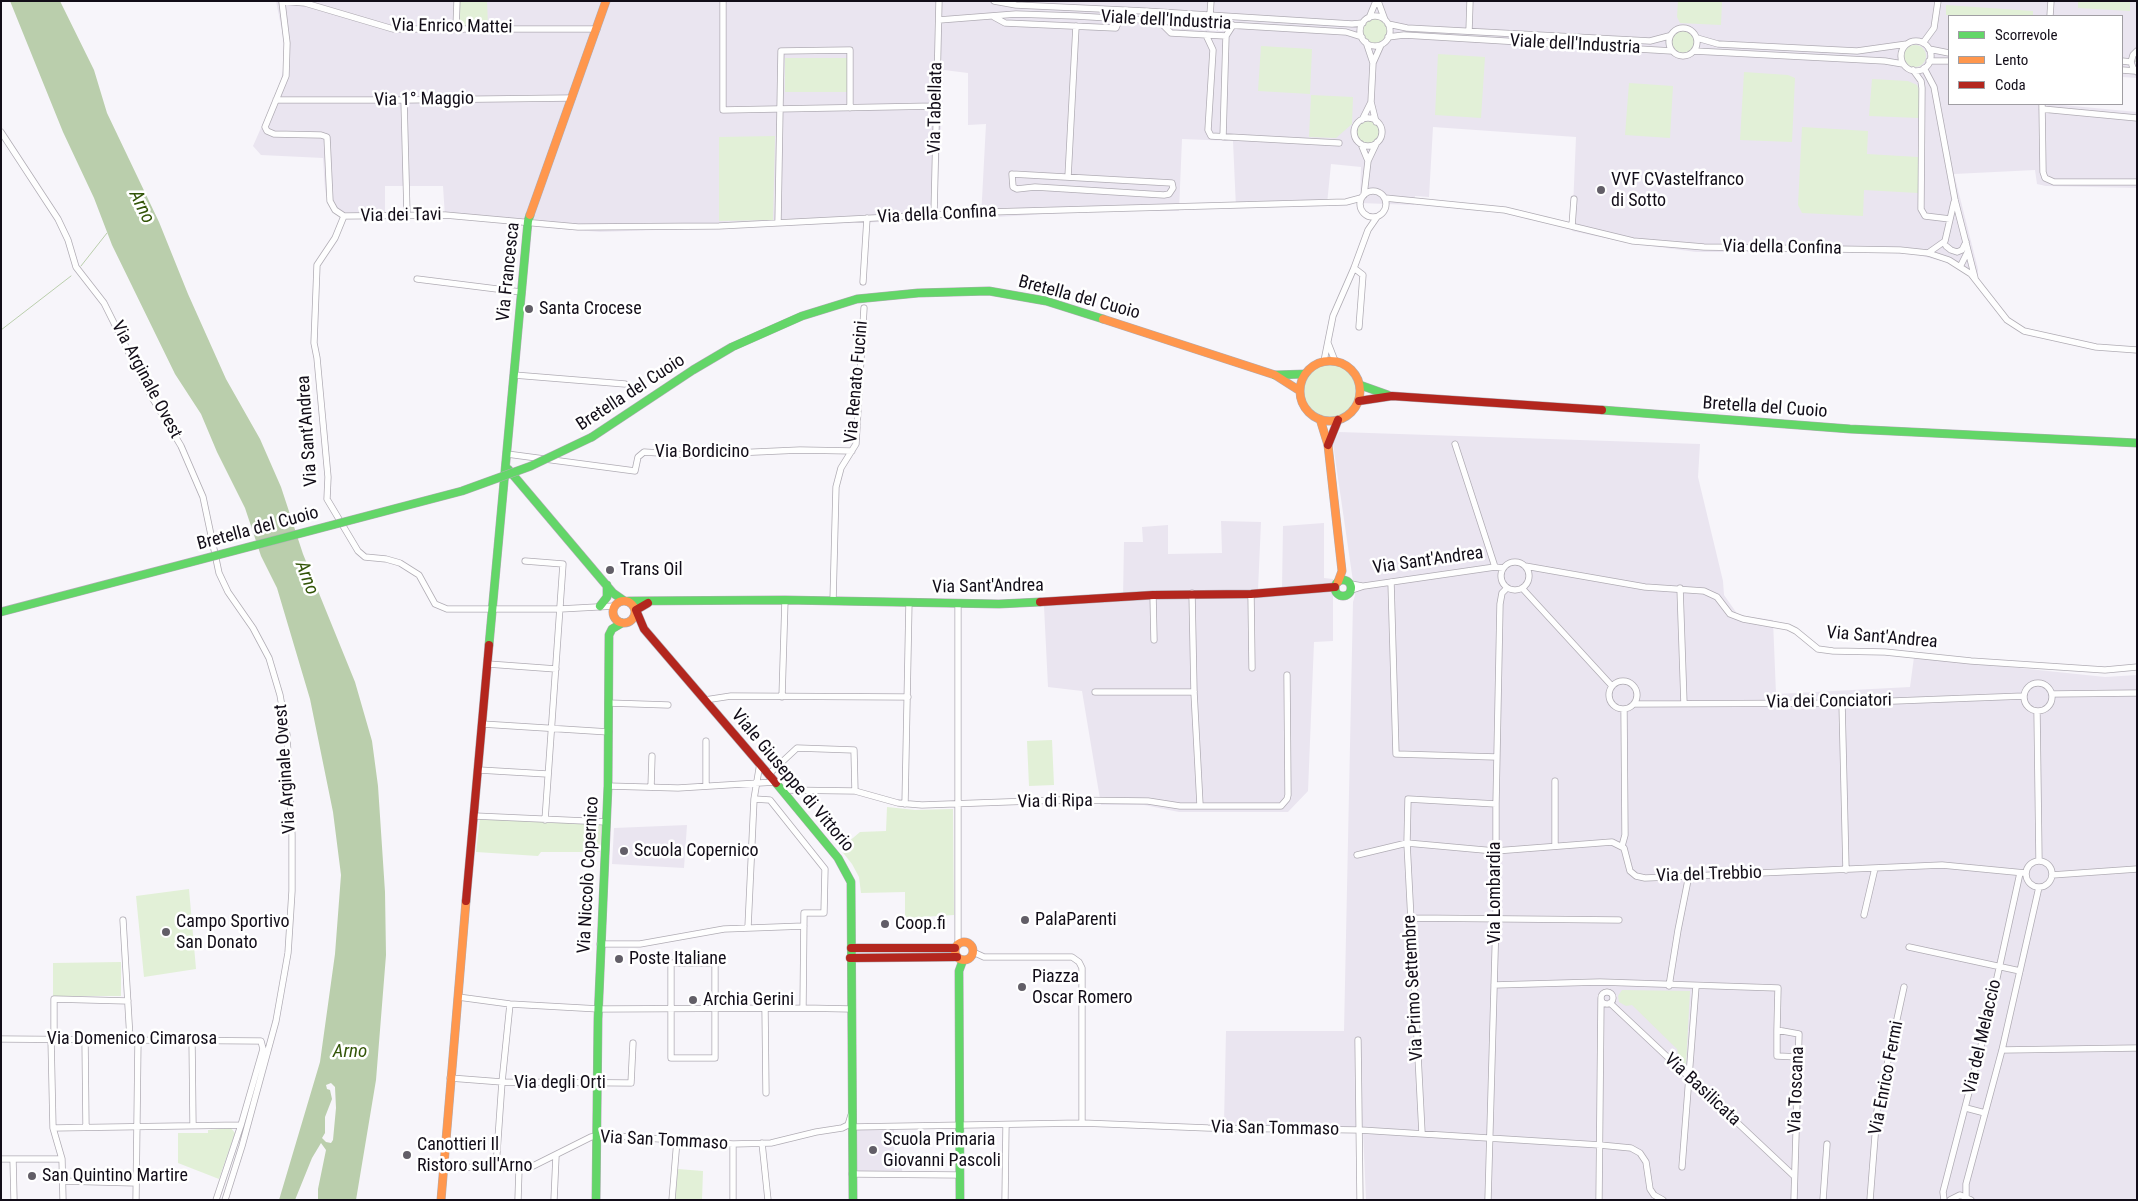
<!DOCTYPE html>
<html>
<head>
<meta charset="utf-8">
<style>
	body { margin:0 }
	#map { position:relative; width:2138px; height:1201px; overflow:hidden; background:#f7f5fa; font-family:"Roboto Condensed",sans-serif }
	canvas { display:block }
	.frame { position:absolute; inset:0; border:2px solid #120d18; pointer-events:none }
	.legend { position:absolute; left:1948px; top:15px; width:175px; height:90px; box-sizing:border-box; background:#fff; border:1px solid #a09ea3; margin:0; padding:6px 9px; list-style:none; font-size:15px; color:#120d18 }
	.legend li { display:flex; align-items:center; gap:10px; height:25px }
	.legend b { width:25px; border:1px solid #a09ea3 }
</style>
</head>
<body>
<div id="map">
<canvas width="2138" height="1201"></canvas>
<div class="frame"></div>
<ul class="legend">
<li><b style="height:6px;background:#63d668"></b>Scorrevole</li>
<li><b style="height:6px;background:#ff974d"></b>Lento</li>
<li><b style="height:6px;background:#b3261e"></b>Coda</li>
</ul>
</div>
<script>
const g = document.querySelector('canvas').getContext('2d');
g.lineJoin = 'round';
function paint(path, color) { g.fillStyle = color; g.fill(path, 'evenodd'); }
const poly = rows => new Path2D(rows.map(r => 'M' + r).join(''));
function trace(path, color, width, dash) { g.strokeStyle = color; g.lineWidth = width; g.lineCap = dash ? 'butt' : 'round'; g.setLineDash(dash || []); g.stroke(path); }
function drawText(font, color, halo, rows, align = 'center') {
  g.font = font + ' "Roboto Condensed",sans-serif'; g.lineWidth = 5; g.setLineDash([]); g.textBaseline = 'middle'; g.strokeStyle = halo; g.fillStyle = color; for (const [text, x, y, turn = 0] of rows) {
    g.save(); g.translate(x, y); g.rotate((+turn || 0) * Math.PI / 180); g.textAlign = isNaN(turn) ? turn : align; if (halo) g.strokeText(text, 0, 0); g.fillText(text, 0, 0); g.restore();
  }
}
paint(poly([
	[276,1,2137,1,2137,78,2122,77,2122,16,1949,16,1949,104,2052,104,2137,112,2137,188,2046,186,2037,184,2035,170,1954,174,1978,269,1978,287,1967,273,1946,262,1914,254,1872,252,1696,252,1629,243,1572,231,1576,137,1433,127,1429,197,1415,196,1414,205,1360,203,1361,167,1331,164,1327,204,1236,208,1233,141,1182,139,1179,211,1095,211,981,218,986,124,968,125,968,73,944,70,936,220,600,232,564,229,537,226,535,219,445,217,443,186,385,186,385,219,349,219,338,216,329,206,325,190,323,158,261,155,253,146,279,87,283,71,286,51],
	[1339,432,1700,444,1698,477,1723,581,1724,595,1738,615,1773,620,1776,694,1910,687,1914,657,2105,677,2137,675,2137,1200,1366,1200,1363,1130,1224,1123,1226,1031,1344,1031,1353,602,1355,595,1333,444],
	[1221,521,1261,522,1258,590,1282,589,1283,526,1324,523,1324,578,1333,579,1333,641,1314,642,1308,791,1288,812,1179,812,1144,805,1101,805,1082,691,1048,687,1044,606,1123,599,1124,542,1143,542,1142,527,1168,525,1168,554,1222,553],
	[687,825,684,868,612,864,614,828],
	[894,1129,894,1154,902,1154,902,1171,855,1172,855,1130]
]), '#eae5f0');
paint(poly([
	[460,1,487,1,488,25,462,26,459,24],
	[1678,1,1722,1,1721,25,1680,23,1677,17],
	[2078,1,2130,1,2130,11,2078,8],
	[1946,5,2033,11,2033,16,1946,15],
	'1363 31a12 12 0 1 1 24 0a12 12 0 1 1-24 0Z',
	'1672 42a11 11 0 1 1 22 0a11 11 0 1 1-22 0Z',
	'1904 56a11 11 0 1 1 22 0a11 11 0 1 1-22 0Z',
	[1261,46,1312,49,1310,94,1258,91],
	[1438,54,1485,57,1481,118,1435,115],
	[785,58,847,58,847,92,785,92],
	[1744,72,1788,75,1795,78,1792,142,1740,140],
	[1872,79,1908,81,1917,85,1919,91,1919,118,1869,116],
	[1629,83,1673,86,1670,138,1625,135],
	[1311,95,1353,97,1352,124,1336,138,1309,137],
	'1357 132a11 11 0 1 1 22 0a11 11 0 1 1-22 0Z',
	[1802,127,1868,131,1867,154,1918,157,1918,193,1864,190,1863,216,1802,213,1798,205],
	[775,136,773,220,719,221,719,137],
	'1304 391a26 26 0 1 1 52 0a26 26 0 1 1-52 0Z',
	[1052,740,1054,785,1029,786,1027,741],
	[887,807,915,810,953,809,954,915,905,918,905,892,861,893,859,877,852,864,840,849,860,832,886,831],
	[480,818,602,825,600,852,541,852,538,856,476,852],
	[189,889,196,969,144,977,136,896],
	[121,962,121,996,53,996,53,963],
	[1622,990,1690,991,1686,1065,1679,1059,1677,1049,1632,1005,1626,1006,1619,1002,1618,996],
	[231,1128,235,1133,219,1179,178,1163,178,1133,208,1133,208,1130],
	[678,1169,703,1171,702,1200,675,1200]
]), '#e2f0d7');
paint(poly([
	[10,1,60,1,94,70,107,113,159,222,188,294,226,379,260,439,281,487,303,554,355,682,372,741,378,786,385,892,386,955,376,1080,356,1200,318,1200,318,1189,326,1150,321,1143,312,1158,295,1200,279,1200,320,1062,335,954,341,875,333,812,310,699,277,588,261,556,245,508,217,452,201,414,175,374,112,245,94,198,63,132],
	[331,1083,335,1087,336,1108,333,1140,331,1143,326,1142,322,1138,325,1133,325,1117,332,1099,330,1090,327,1089,326,1085]
]), '#baceac');
trace(poly([
	[2135,61,2137,61],
	[81,266,107,233],
	[1,330,71,276]
]), '#baceac', 1);
const street = poly([
	[282,1,305,3,393,29,597,29],
	[723,1,723,110,936,106],
	[994,1,1016,5,1144,11,1352,24,1363,23],
	[1378,1,1385,20],
	[282,2,287,43,286,76,265,127,267,131,274,134,321,135,327,137,330,201,335,210,344,216,445,215,578,227,719,226,989,212,1346,202,1361,198],
	[1210,15,1211,1],
	[2050,16,2051,1],
	'1360 31a15 15 0 1 1 30 0a15 15 0 1 1-30 0Z',
	[994,17,1005,23,1116,28,1120,18],
	[1369,18,1376,1],
	[939,20,1016,14,1076,16,1346,32,1362,37],
	[1162,20,1163,25,1171,33,1226,36,1233,25],
	[1388,24,1407,28,1650,41,1669,36],
	'1669 42a14 14 0 1 1 28 0a14 14 0 1 1-28 0Z',
	[456,28,457,1],
	[1469,31,1470,1],
	[1206,35,1213,50,1208,130,1211,136,1339,143],
	[1388,37,1404,35,1672,51],
	[1697,38,1718,44,1857,51,1907,44],
	'1901 56a15 15 0 1 1 30 0a15 15 0 1 1-30 0Z',
	[1366,42,1373,63,1381,45],
	[1923,43,1934,28,1938,1],
	[1929,49,1949,53],
	[1694,51,1885,61,1903,64],
	[2137,51,2133,55,2131,62,2133,68,2137,72],
	[1929,61,1949,61],
	[2122,61,2131,62],
	[1924,68,1934,87,1955,200,1975,278],
	[1913,70,1921,81,1922,88,1921,209,1925,216,1950,219],
	[2122,70,2135,71],
	[276,100,404,100,572,98],
	[404,100,407,214],
	[1371,102,1373,63],
	[2042,104,2043,172,2045,178,2054,182,2137,182],
	[2042,109,2137,118],
	'1354 132a14 14 0 1 1 28 0a14 14 0 1 1-28 0Z',
	[1362,120,1371,102,1376,122],
	[1,132,58,219,68,240,76,267,104,303,147,389,181,446,203,497,219,573,228,592,253,628,269,658,280,695,287,735,292,835,292,891,288,953,276,1021,242,1146,225,1200],
	[1223,137,1226,36],
	[1361,144,1368,161],
	[1012,174,1172,183,1173,188,1169,194,1164,195,1035,187,1017,189,1013,187,1012,174],
	[1068,177,1076,26],
	'1360 204a13 13 0 1 1 26 0a13 13 0 1 1-26 0Z',
	[1364,195,1368,161,1377,142],
	[1385,198,1505,210,1633,241,1704,247,1900,250,1928,253,1949,260,1971,274,2007,320,2024,331,2096,347,2137,350],
	[934,215,939,1],
	[344,216,335,238,317,265,314,343,317,358,328,477,327,499,358,551,365,557,386,559,400,563,419,575,435,604,447,609,560,609,615,606],
	[778,223,781,51,850,50,850,108],
	[1572,226,1574,199],
	[1946,246,1951,250,1957,252,1962,250,1966,242],
	[1928,253,1945,241,1954,202],
	[1960,267,1968,251],
	[1354,268,1363,275,1359,327],
	[417,279,521,292],
	[863,282,867,218],
	[1328,343,1335,361],
	[1324,361,1333,316,1354,268,1368,230,1377,217],
	[514,375,625,384],
	[1455,444,1495,567],
	[507,454,635,471,638,457,644,452,689,455,800,450,852,451],
	[525,561,563,564,545,820],
	'1501 576a14 14 0 1 1 28 0a14 14 0 1 1-28 0Z',
	[1525,566,1645,587,1704,591,1717,597,1730,614,1743,619,1788,627,1796,631,1818,649,1833,651,1885,652,1971,661,2105,670,2137,667],
	[1391,582,1396,754,1496,757],
	[1351,584,1362,586],
	[1522,588,1612,686],
	[1680,588,1684,704],
	[1352,590,1364,586,1495,567,1503,568],
	[1192,593,1194,692,1200,805],
	[1251,594,1252,668],
	[1153,595,1154,640],
	[833,601,836,487,841,468,856,444,864,308],
	[958,604,958,944],
	[488,664,556,669],
	'1609 695a14 14 0 1 1 28 0a14 14 0 1 1-28 0Z',
	'2024 697a14 14 0 1 1 28 0a14 14 0 1 1-28 0Z',
	[1095,692,1194,692],
	[2052,694,2137,693],
	[782,697,785,600],
	[705,700,731,696,908,697],
	[608,703,668,705],
	[1842,703,1846,870],
	[1634,704,1842,703,2024,696],
	[2037,711,2039,860],
	[482,724,609,732],
	[479,770,547,774],
	[769,774,797,748,854,750,855,791],
	[608,786,678,788,775,782],
	[706,786,706,741],
	[651,787,652,756],
	[782,790,855,791,898,803,922,805,1060,800,1148,801,1180,806,1281,806,1287,799,1288,795,1287,675],
	[754,799,770,800,825,869,824,913,804,913,803,1008],
	[905,804,909,602],
	[475,816,607,822],
	[1555,846,1555,781],
	[1622,846,1625,835,1624,709],
	[1357,855,1407,843,1495,851,1612,842,1624,848,1630,871,1636,876,1645,878,1942,865,2025,873],
	'2026 874a13 13 0 1 1 26 0a13 13 0 1 1-26 0Z',
	[2052,875,2137,869],
	[1864,915,1875,868],
	[1410,918,1619,920],
	[123,920,130,1039],
	[748,927,754,799,760,763],
	[600,944,640,944,724,929,804,926],
	[1909,947,2020,971],
	[973,952,984,957,1072,957,1079,962,1082,968,1082,1123],
	[671,963,715,963,715,1058,671,1058,671,963],
	[1494,985,1600,982,1778,988,1777,1030,1799,1034,1794,1200],
	[1669,986,1678,930,1689,875],
	'1601 998a6 6 0 1 1 12 0a6 6 0 1 1-12 0Z',
	[458,997,510,1004,599,1009,803,1008,851,1009],
	[1610,1003,1794,1176],
	[765,1008,766,1093],
	[1777,1030,1777,1056,1799,1057],
	[1,1039,261,1041,263,1049,241,1125,216,1200],
	[51,1039,53,1128,62,1159,63,1200],
	[54,1039,54,999,128,1001],
	[85,1039,86,1127],
	[192,1039,193,1125],
	[1358,1040,1360,1200],
	[2002,1050,2137,1048],
	[450,1078,502,1082,631,1083,633,1043],
	[1966,1108,1985,1113],
	[852,1127,1082,1123,1208,1128,1360,1130,1600,1145,1631,1148,1640,1153,1646,1162,1650,1189,1654,1195,1663,1200],
	[53,1128,241,1125],
	[1422,1133,1407,843,1408,799,1496,804],
	[762,1143,768,1200],
	[1,1159,62,1159],
	[13,1159,14,1200],
	[443,1167,529,1168,591,1137,602,1135,733,1144,771,1143,816,1132,842,1128,848,1125,851,1115],
	[496,1167,502,1082,510,1004],
	[1682,1167,1696,986],
	[852,1174,960,1175],
	[62,1181,136,1183],
	[1966,1196,1966,1184,2002,1050,2039,887],
	[136,1200,138,1040],
	[518,1200,519,1169],
	[554,1200,556,1156],
	[672,1200,677,1140],
	[733,1200,733,1144],
	[1005,1200,1006,1125],
	[1488,1200,1496,918,1496,804,1500,604,1502,593,1507,588],
	[1599,1200,1601,999],
	[1823,1200,1827,1144],
	[1870,1200,1877,1111,1904,987],
	[1944,1200,1943,1192,1988,1019,2020,873],
	[1950,1200,1960,1195,1971,1200]
]);
const fast = poly([
	[1275,375,1305,374],
	[1360,385,1388,395],
	[1602,410,1850,429,2137,443],
	[592,437,693,370,732,347,802,316,857,299,918,293,989,291,1046,301,1103,319],
	[508,469,613,593,623,600],
	'1335 588a8 8 0 1 1 16 0a8 8 0 1 1-16 0Z',
	[629,601,785,600,999,604,1040,602],
	[600,606,607,597,607,585],
	[489,645,528,221,530,215],
	[776,783,838,858,851,882,853,1200],
	[596,1200,598,1019,608,786,609,635,612,629,622,623],
	[960,1200,959,971,963,960]
]);
const slow = poly([
	[530,215,606,1],
	[1103,319,1275,375,1300,391],
	'1300 391a30 30 0 1 1 60 0a30 30 0 1 1-60 0Z',
	[1320,419,1328,445,1342,571,1338,582],
	'613 612a11 11 0 1 1 22 0a11 11 0 1 1-22 0Z',
	'955 951a9 9 0 1 1 18 0a9 9 0 1 1-18 0Z',
	[441,1200,466,901]
]);
const jam = poly([
	[1359,401,1392,396,1602,410],
	[1328,445,1338,420],
	[1040,602,1153,595,1251,594,1335,587],
	[648,603,636,610,644,629,776,783],
	[466,901,489,645],
	[851,948,955,948],
	[850,958,957,957]
]);
trace(street, '#b0acb4', 7);
trace(fast, '#b0acb4', 9);
trace(slow, '#b0acb4', 9);
trace(jam, '#b0acb4', 9);
trace(street, '#fefefe', 5.5);
trace(fast, '#63d668', 8);
trace(slow, '#ff974d', 8);
trace(jam, '#b3261e', 8);
const fastBridge = poly([
	[1,612,462,491,531,466,592,437]
]);
trace(fastBridge, '#b0acb4', 9, []);
trace(fastBridge, '#63d668', 8);
for (const [x, y, r, color] of [
	[1601,190,5,"#625e67"],
	[529,309,5,"#625e67"],
	[610,570,5,"#625e67"],
	[624,851,5,"#625e67"],
	[1025,920,5,"#625e67"],
	[885,924,5,"#625e67"],
	[166,932,5,"#625e67"],
	[619,959,5,"#625e67"],
	[1022,987,5,"#625e67"],
	[693,1000,5,"#625e67"],
	[873,1150,5,"#625e67"],
	[407,1155,5,"#625e67"],
	[32,1176,5,"#625e67"]
]) { const dot = new Path2D(); dot.arc(x, y, r, 0, 2 * Math.PI); g.fillStyle = color; g.fill(dot); trace(dot, '#fff', 2); }
drawText('18px', '#120d18', '#fff', [
	["Viale dell'Industria",1166,21,3],
	["Via Enrico Mattei",452,27,1],
	["Viale dell'Industria",1575,45,3],
	["Via 1° Maggio",424,100,-1],
	["Via Tabellata",936,108,-89],
	["Via della Confina",937,215,-3],
	["Via dei Tavi",401,216,-1],
	["Via della Confina",1782,248,1],
	["Via Francesca",509,272,-84],
	["Bretella del Cuoio",1079,298,15],
	["Via Arginale Ovest",146,380,62],
	["Via Renato Fucini",857,382,-85],
	["Bretella del Cuoio",631,393,-33],
	["Bretella del Cuoio",1765,408,4],
	["Via Sant'Andrea",308,431,-94],
	["Via Bordicino",702,452],
	["Bretella del Cuoio",258,529,-15],
	["Via Sant'Andrea",1428,561,-8],
	["Via Sant'Andrea",988,587,-1],
	["Via Sant'Andrea",1882,638,5],
	["Via dei Conciatori",1829,702,-1],
	["Via Arginale Ovest",286,769,-94],
	["Viale Giuseppe di Vittorio",792,781,50],
	["Via di Ripa",1055,802,-1],
	["Via Niccolò Copernico",589,875,-87],
	["Via del Trebbio",1709,875,-2],
	["Via Lombardia",1495,893,-90],
	["Via Primo Settembre",1414,988,-93],
	["Via del Melaccio",1983,1037,-77],
	["Via Domenico Cimarosa",132,1039],
	["Via Enrico Fermi",1887,1078,-79],
	["Via degli Orti",560,1083],
	["Via Basilicata",1702,1090,43],
	["Via Toscana",1797,1090,-88],
	["Via San Tommaso",1275,1129,1],
	["Via San Tommaso",664,1141,3]
]);
drawText('18px', '#120d18', '#fff', [
	["VVF CVastelfranco",1611,180],
	["di Sotto",1611,201],
	["Santa Crocese",539,309],
	["Trans Oil",620,570],
	["Scuola Copernico",634,851],
	["PalaParenti",1035,920],
	["Campo Sportivo",176,922],
	["San Donato",176,943],
	["Coop.fi",895,924],
	["Poste Italiane",629,959],
	["Piazza",1032,977],
	["Oscar Romero",1032,998],
	["Archia Gerini",703,1000],
	["Scuola Primaria",883,1140],
	["Giovanni Pascoli",883,1161],
	["Canottieri Il",417,1145],
	["Ristoro sull'Arno",417,1166],
	["San Quintino Martire",42,1176]
], 'left');
drawText('italic 19px', '#335508', '#fff', [
	["Arno",141,207,64],
	["Arno",306,578,69],
	["Arno",350,1052]
]);
</script>
</body>
</html>
